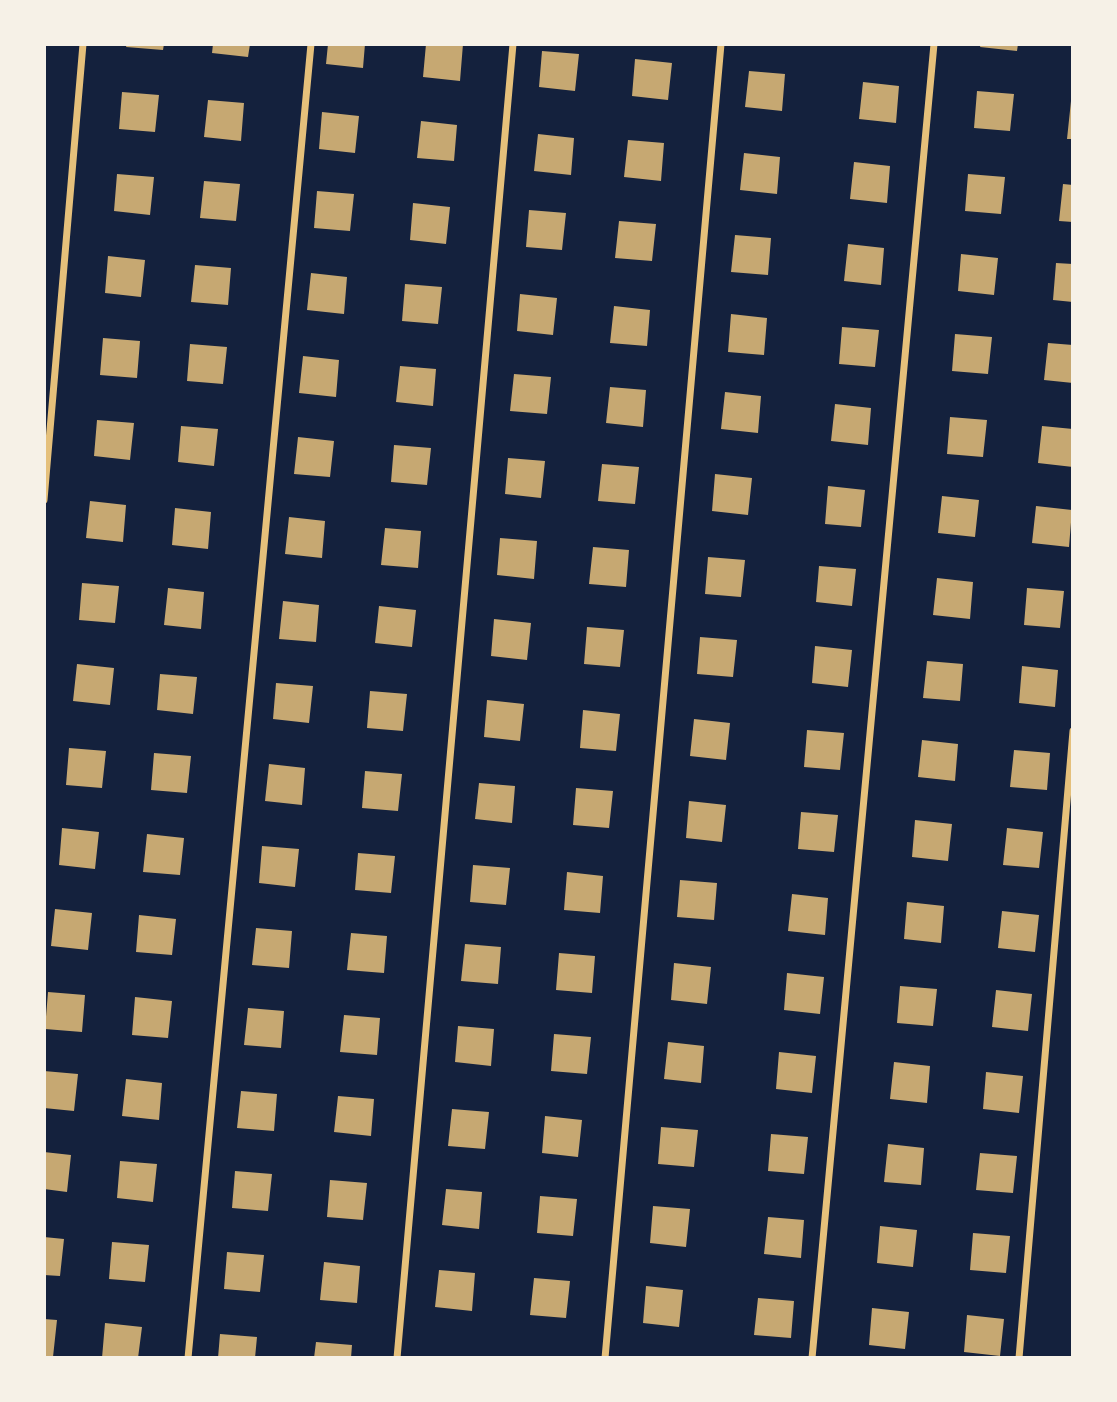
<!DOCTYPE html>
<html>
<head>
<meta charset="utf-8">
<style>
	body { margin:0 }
	#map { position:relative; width:1117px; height:1402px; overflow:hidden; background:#14213d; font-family:Lora,serif }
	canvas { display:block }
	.frame { position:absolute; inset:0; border:46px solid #f6f1e7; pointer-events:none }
</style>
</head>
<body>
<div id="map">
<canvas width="1117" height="1402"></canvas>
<div class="frame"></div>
</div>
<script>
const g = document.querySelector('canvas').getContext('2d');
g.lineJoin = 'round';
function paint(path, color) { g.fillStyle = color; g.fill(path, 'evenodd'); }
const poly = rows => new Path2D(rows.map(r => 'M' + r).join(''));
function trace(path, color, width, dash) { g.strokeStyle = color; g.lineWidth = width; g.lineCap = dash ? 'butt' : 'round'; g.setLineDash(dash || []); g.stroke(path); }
paint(poly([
	[127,44,164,44,163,50,126,47],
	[213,44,250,44,248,57,212,53],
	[328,44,365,44,363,68,326,64],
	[426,44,463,44,460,81,423,77],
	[981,44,1018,44,1017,51,980,47],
	[542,51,579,54,575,91,539,87],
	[635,59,672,63,668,100,632,96],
	[749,71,785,74,782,111,745,107],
	[863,82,899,86,896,123,859,119],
	[977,91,1014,94,1010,131,974,128],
	[122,92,159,95,155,132,119,129],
	[208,100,244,103,241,141,204,137],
	[1071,101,1073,102,1073,139,1067,139],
	[322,112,359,116,355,153,319,149],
	[421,121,457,125,454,161,417,158],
	[538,134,574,138,571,175,534,171],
	[628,140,664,143,661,181,624,177],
	[744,153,780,157,777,194,740,190],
	[854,162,890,166,887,203,850,199],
	[117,174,154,177,150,215,114,211],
	[968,174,1005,177,1001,214,965,211],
	[204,181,240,184,236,221,200,218],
	[1063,184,1073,185,1073,222,1059,221],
	[317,191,354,194,350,231,314,228],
	[413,203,450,207,446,244,410,240],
	[529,210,566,213,562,250,526,247],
	[619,221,656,224,652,261,615,258],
	[735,235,771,238,768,275,731,272],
	[848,244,884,248,881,285,844,281],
	[961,254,998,258,994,295,958,291],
	[108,256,145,260,141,297,105,293],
	[1056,263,1073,264,1073,302,1053,300],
	[195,265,231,268,228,305,191,302],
	[311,273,347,277,344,314,307,310],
	[405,284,442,287,438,324,402,321],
	[520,294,557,298,553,335,517,331],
	[614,306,650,310,647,346,610,343],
	[731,314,767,318,764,355,728,352],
	[842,327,879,330,875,367,839,364],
	[955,334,992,337,988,374,952,371],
	[103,338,140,341,137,378,100,375],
	[1048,343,1073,345,1073,383,1044,380],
	[190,344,227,347,223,384,187,381],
	[303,356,339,360,336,397,299,393],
	[400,366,436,369,433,406,396,402],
	[514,374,551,377,547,414,510,411],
	[610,387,646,390,643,427,606,423],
	[725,392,761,396,758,433,721,429],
	[835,404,871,408,868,445,831,441],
	[950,417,987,420,983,457,947,454],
	[97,420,134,423,130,460,94,456],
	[181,426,218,429,214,466,178,462],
	[1042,426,1073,429,1073,467,1038,463],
	[298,437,334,441,330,477,294,474],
	[394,445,431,448,427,485,391,482],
	[508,458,545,461,541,498,505,494],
	[602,464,639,467,635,504,598,501],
	[715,474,752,478,748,515,712,511],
	[828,486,865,490,861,527,825,524],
	[942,496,979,500,975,537,938,533],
	[90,501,126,505,123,542,86,538],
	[1036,506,1072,510,1069,547,1032,543],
	[175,508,211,512,208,549,172,545],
	[289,517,325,521,322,558,285,554],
	[385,528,421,531,418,568,381,565],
	[500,538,537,541,534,579,497,575],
	[593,547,629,550,626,587,589,584],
	[708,557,745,560,741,597,705,594],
	[819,566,856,569,852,606,816,602],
	[937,578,973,582,970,619,933,615],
	[82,583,119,586,115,623,79,620],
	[168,588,204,592,201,629,164,625],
	[1027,588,1064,591,1060,628,1024,625],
	[283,601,319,605,316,642,279,639],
	[379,606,416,610,412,647,375,643],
	[494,619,531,623,527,660,491,656],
	[587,627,624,630,620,667,584,664],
	[700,637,737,640,733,677,697,674],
	[815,646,852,650,848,687,812,683],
	[927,661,963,664,960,701,923,698],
	[77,664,114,668,110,705,73,701],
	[1022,666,1058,670,1055,707,1019,703],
	[160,674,197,677,193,714,157,710],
	[276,683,313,686,309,723,273,719],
	[370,691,407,694,403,731,367,728],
	[487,700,524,704,520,741,484,737],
	[583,710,620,714,616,751,580,748],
	[694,719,730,723,726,760,690,756],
	[807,730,844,733,840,770,804,767],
	[922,740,958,744,955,781,918,777],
	[69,748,106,751,102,788,66,785],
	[1014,750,1050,753,1047,790,1010,787],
	[154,753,191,756,187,793,151,790],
	[269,764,305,768,302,805,265,801],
	[365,771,402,774,398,811,362,808],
	[479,783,515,786,512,823,475,819],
	[576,788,613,791,609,828,573,825],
	[689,801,726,805,722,842,686,838],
	[801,812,838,815,834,852,798,849],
	[915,820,952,824,948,861,912,857],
	[62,828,99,832,95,869,59,865],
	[1007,828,1043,832,1039,868,1003,865],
	[147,834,184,838,180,875,143,872],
	[262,846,299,849,295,887,259,883],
	[358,853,395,856,391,893,355,890],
	[473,865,510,868,506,905,470,902],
	[567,872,603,876,600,913,564,910],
	[680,880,717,883,714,920,677,917],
	[792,894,828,898,825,935,788,931],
	[907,902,944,906,941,943,904,939],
	[55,909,92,913,88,950,51,946],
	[1002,911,1039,915,1035,952,998,948],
	[139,915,176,919,172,955,136,952],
	[256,928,292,931,289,968,252,965],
	[351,933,387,936,384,973,347,970],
	[465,944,501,947,498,984,461,981],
	[559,953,595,956,592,993,556,990],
	[674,963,711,967,707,1004,671,1000],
	[787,973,824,977,820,1014,784,1010],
	[900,986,937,989,933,1026,897,1023],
	[996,990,1032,994,1028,1031,992,1027],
	[48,992,85,995,82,1032,45,1029],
	[135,997,172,1001,168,1038,132,1035],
	[248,1008,284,1011,281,1048,244,1045],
	[344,1015,380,1018,377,1055,340,1052],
	[458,1026,494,1029,491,1066,455,1062],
	[554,1034,591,1037,587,1074,551,1071],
	[668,1042,704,1046,701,1083,664,1079],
	[779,1052,816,1056,812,1093,776,1089],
	[894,1062,930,1066,927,1103,890,1099],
	[44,1071,78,1074,74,1111,44,1108],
	[986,1072,1023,1076,1019,1113,983,1109],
	[126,1079,162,1083,159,1120,122,1116],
	[241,1091,277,1094,274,1131,237,1128],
	[338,1096,374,1099,371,1136,334,1132],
	[452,1109,489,1112,485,1149,448,1146],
	[545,1116,582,1120,578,1157,542,1153],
	[661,1127,698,1130,694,1167,658,1164],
	[771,1134,808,1137,804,1174,768,1171],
	[888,1144,924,1148,921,1185,884,1182],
	[44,1152,71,1155,67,1192,44,1189],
	[980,1153,1017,1156,1013,1193,976,1190],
	[120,1161,157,1164,153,1202,117,1198],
	[235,1171,272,1174,268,1211,232,1208],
	[330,1180,367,1183,363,1220,327,1217],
	[446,1189,482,1192,479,1229,442,1225],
	[540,1196,577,1199,573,1236,537,1233],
	[653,1206,690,1209,686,1247,650,1243],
	[768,1217,804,1220,801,1258,764,1254],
	[880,1226,917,1230,913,1267,877,1263],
	[973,1233,1010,1236,1006,1273,970,1270],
	[44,1237,64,1239,60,1276,44,1275],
	[112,1242,149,1245,145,1282,109,1279],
	[227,1252,264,1255,260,1292,224,1289],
	[324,1262,360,1266,357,1303,320,1300],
	[439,1270,475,1273,472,1311,435,1307],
	[534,1278,570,1281,566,1318,530,1315],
	[646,1286,683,1290,679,1327,643,1323],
	[758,1298,794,1301,791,1338,754,1335],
	[872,1308,909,1312,905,1349,869,1345],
	[967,1315,1004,1319,1000,1356,964,1352],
	[44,1319,57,1320,53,1357,44,1356],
	[105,1323,142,1327,138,1358,102,1358],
	[220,1334,257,1337,255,1358,218,1358],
	[316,1342,352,1345,351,1358,314,1358]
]), '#c6a872');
trace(poly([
	[44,500,83,44],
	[188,1358,311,44],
	[397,1358,513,44],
	[605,1358,721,44],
	[812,1358,934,44],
	[1019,1358,1073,731]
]), '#e5c07b', 7);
</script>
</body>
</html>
